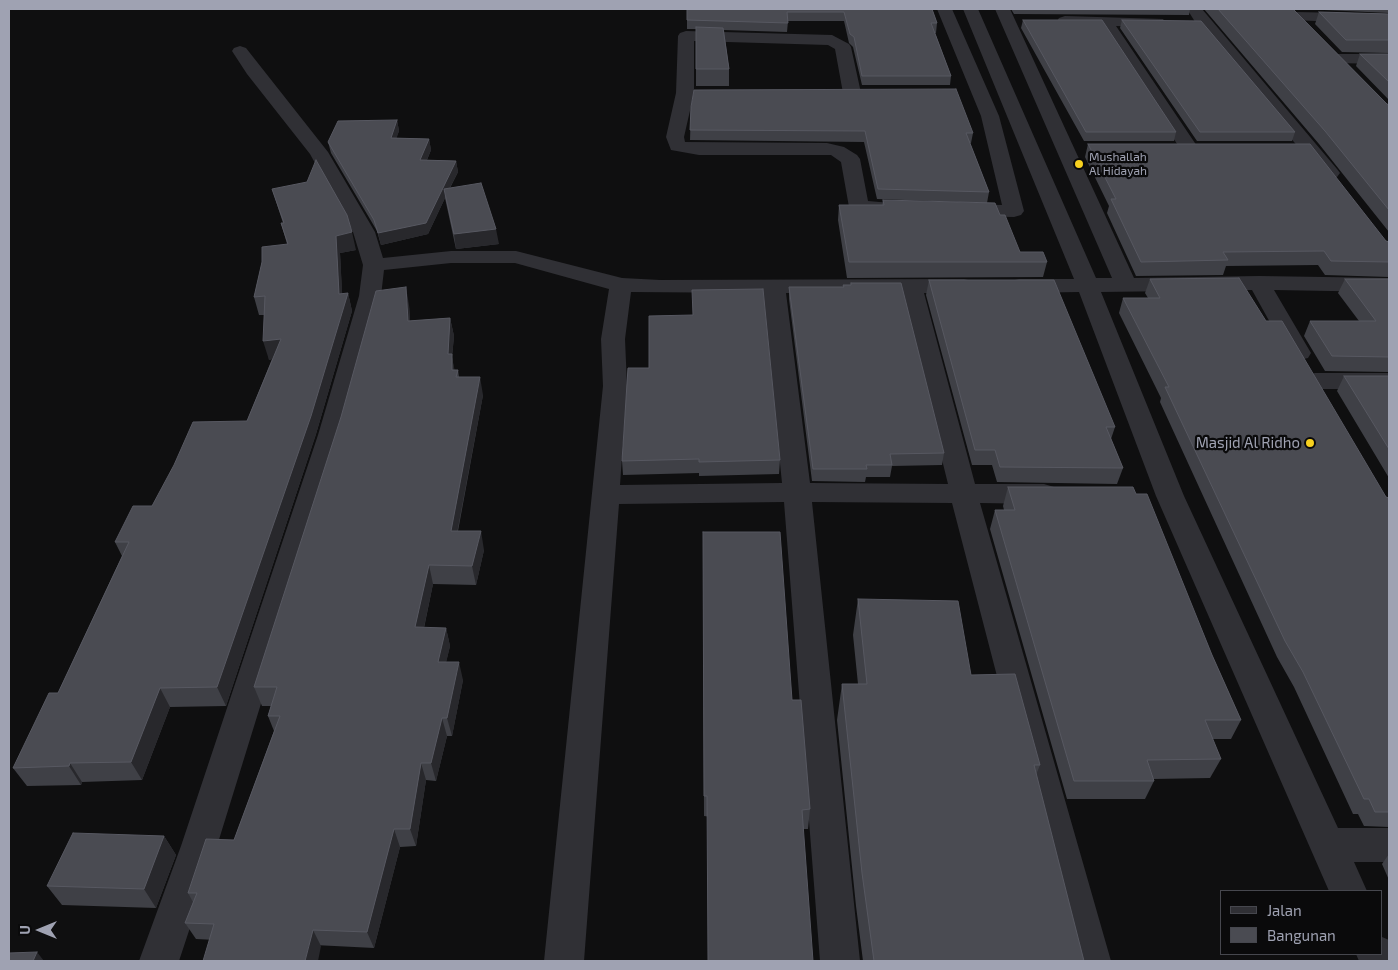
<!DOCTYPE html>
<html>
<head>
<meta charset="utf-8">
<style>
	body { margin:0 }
	#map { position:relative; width:1398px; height:970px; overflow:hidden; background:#0f0f10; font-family:"Exo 2",sans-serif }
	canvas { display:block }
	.frame { position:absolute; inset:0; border:10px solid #9fa2b2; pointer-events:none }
	.legend { position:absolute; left:1220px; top:890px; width:162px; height:65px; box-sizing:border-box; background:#0a0a0b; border:1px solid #46474e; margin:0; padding:6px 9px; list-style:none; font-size:15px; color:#9fa2b2 }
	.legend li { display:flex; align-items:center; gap:10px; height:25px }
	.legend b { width:25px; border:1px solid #46474e }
	.north { position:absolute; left:15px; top:905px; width:50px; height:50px; -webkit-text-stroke:4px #0a0a0b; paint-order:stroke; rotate:270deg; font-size:14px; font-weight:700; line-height:20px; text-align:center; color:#9fa2b2 }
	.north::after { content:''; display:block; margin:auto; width:18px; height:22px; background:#9fa2b2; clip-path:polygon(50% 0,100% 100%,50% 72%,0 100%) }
</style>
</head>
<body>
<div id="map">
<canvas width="1398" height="970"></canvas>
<div class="frame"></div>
<ul class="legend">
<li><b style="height:6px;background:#303035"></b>Jalan</li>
<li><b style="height:14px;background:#4a4b52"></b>Bangunan</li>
</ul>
<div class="north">U</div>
</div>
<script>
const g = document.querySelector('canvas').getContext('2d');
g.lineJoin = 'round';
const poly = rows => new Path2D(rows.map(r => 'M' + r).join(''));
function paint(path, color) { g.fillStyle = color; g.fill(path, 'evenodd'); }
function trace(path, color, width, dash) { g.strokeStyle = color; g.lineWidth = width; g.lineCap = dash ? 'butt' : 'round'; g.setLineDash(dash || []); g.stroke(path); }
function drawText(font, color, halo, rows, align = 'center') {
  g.font = font + ' "Exo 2",sans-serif'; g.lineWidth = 4.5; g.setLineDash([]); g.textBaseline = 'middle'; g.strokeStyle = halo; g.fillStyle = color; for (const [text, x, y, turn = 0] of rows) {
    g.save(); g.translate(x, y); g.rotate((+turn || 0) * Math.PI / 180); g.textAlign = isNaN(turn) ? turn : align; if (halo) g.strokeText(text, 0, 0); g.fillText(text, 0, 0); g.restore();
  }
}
paint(poly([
	[937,9,952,9,999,116,1024,211,1021,215,1014,217,960,216,953,214,950,210,953,206,960,204,1002,205,981,116,937,9],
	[963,9,978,9,1096,278,1112,278,995,9,1010,9,1134,278,1259,276,1389,278,1389,292,1274,290,1311,353,1308,358,1299,360,1290,358,1287,353,1252,290,1101,292,1184,496,1338,828,1389,828,1389,862,1354,862,1367,891,1329,891,1156,496,1079,292,1019,293,1011,291,1008,286,1011,281,1019,279,1074,279,963,9],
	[1187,9,1202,9,1337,169,1340,173,1337,177,1330,179,1323,177,1197,25,1187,9],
	[1296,12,1389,14,1389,24,1291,20,1288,17,1291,14,1296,12],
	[1065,16,1163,19,1165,22,1163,25,1157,27,1116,26,1199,149,1197,153,1190,155,1183,153,1100,26,1059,24,1057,21,1059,18,1065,16],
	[686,31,832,35,849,44,851,47,861,93,858,97,852,98,846,97,843,93,835,49,828,45,694,41,694,93,684,137,685,142,827,143,844,147,857,155,860,159,868,201,902,204,905,208,902,212,895,214,852,211,849,207,841,162,831,155,699,155,671,150,666,137,676,93,678,36,680,33,686,31],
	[240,46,246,48,328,152,375,232,383,258,451,251,516,251,622,278,660,280,964,279,972,281,975,286,972,291,964,293,924,293,975,484,1044,484,1054,487,1058,494,1054,501,1044,504,980,503,1111,961,1071,961,952,503,812,502,860,961,820,961,784,502,619,504,584,961,544,961,603,386,601,339,609,289,515,263,451,263,384,270,381,296,344,435,217,846,179,961,139,961,181,846,318,435,359,296,363,265,353,232,310,154,247,74,232,51,234,48,240,46],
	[631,292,763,293,782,483,620,485,627,386,625,339,631,292],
	[786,293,901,293,948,484,810,483,786,293],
	[1337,54,1389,54,1389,64,1331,63,1329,59,1331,55,1337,54],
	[1315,373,1389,373,1389,389,1315,389,1306,386,1303,381,1306,376,1315,373],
	[1382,937,1389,940,1389,961,1359,961,1356,954,1382,954,1382,937]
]), '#303035');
paint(poly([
	[687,9,932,9,937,23,936,33,935,33,951,76,950,85,862,85,853,47,849,43,844,21,788,21,787,32,724,30,729,69,729,86,696,86,696,29,687,29],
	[1011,9,1190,9,1189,15,1014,14],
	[1204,9,1293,9,1387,104,1389,105,1389,232,1319,144],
	[1303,9,1389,9,1389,13],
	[1319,12,1389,14,1389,53,1342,52,1315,24],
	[1023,20,1176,132,1174,141,1084,141,1021,28],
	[1122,20,1295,132,1292,141,1197,141,1120,28],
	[1360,54,1389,54,1389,100,1356,66],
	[691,107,973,133,971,143,970,143,989,192,987,203,877,199,864,142,690,140],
	[397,120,399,131,396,138,429,139,431,150,427,160,456,161,458,172,450,188,499,244,456,249,445,198,428,234,381,245,377,231,331,153,328,142],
	[1088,144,1389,242,1389,277,1325,275,1318,265,1226,266,1223,275,1136,276,1107,213,1109,206,1085,157],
	[272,189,356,250,340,253,342,294,348,293,352,311,316,434,226,706,170,707,142,780,82,782,81,785,27,786,13,768,58,693,122,556,115,542,152,506,247,421,272,359,269,360,264,315,259,315,254,297,262,262,287,244,281,223,283,223],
	[883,200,1000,215,1020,252,1047,262,1043,277,847,278,838,220,839,205,882,205],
	[1150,279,1266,321,1386,497,1389,498,1389,827,1364,826,1358,814,1353,814,1294,687,1277,657,1160,402,1161,398,1119,313,1123,298,1148,298,1145,293],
	[1345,279,1389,279,1389,372,1325,371,1304,336,1310,321,1359,321,1338,293],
	[929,280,1115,427,1111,439,1123,468,1117,484,997,482,992,465,972,465,926,295],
	[843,285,944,453,942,465,892,466,890,477,866,477,865,482,812,481,789,299,789,287,843,287],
	[409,305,410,321,450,318,454,336,452,357,454,370,458,370,459,377,483,395,458,531,484,550,476,585,433,584,424,628,446,628,450,646,446,662,463,680,452,736,447,736,436,781,426,780,416,846,400,847,374,948,196,939,185,923,193,902,188,893,234,840,274,731,268,716,271,706,262,706,254,687],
	[628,368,780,460,779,474,699,476,699,473,623,475,622,461],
	[1344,376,1389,376,1389,478,1337,391],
	[1008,487,1136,494,1212,655,1241,720,1231,739,1212,739,1221,759,1210,778,1153,779,1154,781,1145,799,1067,799,990,529,995,510,1004,510,1003,506],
	[703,532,792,700,810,809,808,829,803,829,704,816],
	[858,599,971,675,1040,765,1036,775,1084,961,863,961,856,906,837,720,842,684,858,684,853,635],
	[164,836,176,855,156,908,62,905,47,886],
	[1389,854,1389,880,1382,864]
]), '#3f4046');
paint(poly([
	[397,120,399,131,393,149,391,138],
	[429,139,431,150,422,171,420,160],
	[456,161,458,172,445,197,444,189,445,198,428,234,381,245,378,233],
	[496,229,499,244,456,249,454,234],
	[352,232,356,250,340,253,343,309,348,293,352,311,316,434,226,706,217,687,339,294,336,236],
	[406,287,409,305,411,339,408,321],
	[450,318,454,336,452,357,455,372,455,388,448,354],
	[281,339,286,357,269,360,263,341],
	[480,377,483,395,454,549,451,531],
	[481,531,484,550,476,585,472,566],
	[429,565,433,584,420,646,415,627],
	[446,628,450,646,442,680,438,662],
	[459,662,463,680,452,736,447,718],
	[160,688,170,707,142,780,131,762],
	[442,718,447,736,436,781,431,763],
	[70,763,82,782,81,785,69,766],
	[421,763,426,780,416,846,410,829],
	[394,829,400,847,374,948,367,932],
	[164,836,176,855,156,908,144,889],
	[313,930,321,946,318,961,305,961],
	[37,952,44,961,33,961]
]), '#28282c');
const building = poly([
	[687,9,932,9,937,23,931,23,951,76,862,76,854,37,850,34,844,12,787,12,788,23,687,20,687,9],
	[1218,9,1293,9,1387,104,1389,105,1389,210,1325,131,1218,9],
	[1319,12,1389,14,1389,40,1346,40,1319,12],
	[1023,20,1102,20,1176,132,1086,132,1023,20],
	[1122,20,1201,21,1295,132,1200,132,1122,20],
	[696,27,723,28,729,69,696,69,696,27],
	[1360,54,1389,54,1389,82,1360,54],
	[956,89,973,133,966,133,989,192,878,189,865,131,690,130,691,107,694,90,956,89],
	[397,120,391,138,429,139,420,160,456,161,426,223,378,233,374,220,328,142,338,121,397,120],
	[1088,144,1310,144,1386,241,1389,242,1389,262,1331,261,1324,251,1223,252,1228,260,1141,262,1111,199,1116,199,1088,144],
	[316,160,347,215,352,232,336,236,339,294,348,293,311,416,217,687,160,688,131,762,70,763,69,766,13,768,49,693,58,693,129,542,115,542,133,506,152,506,174,465,193,422,247,421,281,339,263,341,265,296,254,297,262,262,262,247,288,244,281,223,284,223,272,189,307,182,316,160],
	[481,183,496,229,454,234,444,189,481,183],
	[883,200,995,203,1000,215,1005,215,1020,252,1043,252,1047,262,849,262,839,205,884,205,883,200],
	[1239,278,1266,321,1282,321,1386,497,1389,498,1389,812,1375,812,1369,799,1364,799,1303,672,1285,641,1165,387,1169,387,1123,298,1160,298,1150,279,1239,278],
	[1345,279,1389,279,1389,357,1332,356,1310,321,1376,321,1345,279],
	[929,280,1054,280,1115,427,1106,427,1123,468,1000,467,995,450,975,450,929,280],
	[851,283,901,283,944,453,890,454,892,465,866,465,867,469,813,469,789,287,844,287,843,285,851,285,851,283],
	[406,287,408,321,450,318,448,354,452,354,452,370,458,370,456,377,480,377,451,531,481,531,472,566,429,565,415,627,446,628,438,662,459,662,447,718,442,718,431,763,421,763,410,829,394,829,367,932,313,930,305,961,203,961,214,924,185,923,197,893,188,893,206,839,234,840,280,716,268,716,277,687,254,687,341,417,376,291,406,287],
	[763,289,780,460,699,462,699,459,622,461,628,368,649,368,649,316,693,315,692,290,763,289],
	[1344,376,1389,376,1389,449,1344,376],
	[1008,487,1133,487,1136,494,1147,494,1212,655,1241,720,1205,720,1221,759,1147,760,1154,781,1074,781,995,510,1015,510,1008,487],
	[703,532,780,532,792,700,801,700,810,809,802,810,813,961,708,961,707,796,704,796,703,532],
	[858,599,958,601,971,675,1015,674,1040,765,1034,765,1084,961,874,961,862,873,842,684,867,684,858,599],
	[73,833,164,836,144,889,47,886,73,833],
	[37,952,33,961,9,961,9,953,37,952]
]);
paint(building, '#4a4b52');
trace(building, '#575861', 1);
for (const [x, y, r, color] of [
	[1079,164,5,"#f8d11f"],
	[1310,443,5,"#f8d11f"]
]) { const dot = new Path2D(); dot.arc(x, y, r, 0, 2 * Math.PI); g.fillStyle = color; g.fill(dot); trace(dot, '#0a0a0b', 2); }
drawText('12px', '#9fa2b2', '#0a0a0b', [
	["Mushallah",1089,157],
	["Al Hidayah",1089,171]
], 'left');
drawText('15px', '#9fa2b2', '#0a0a0b', [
	["Masjid Al Ridho",1300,443]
], 'right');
</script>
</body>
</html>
